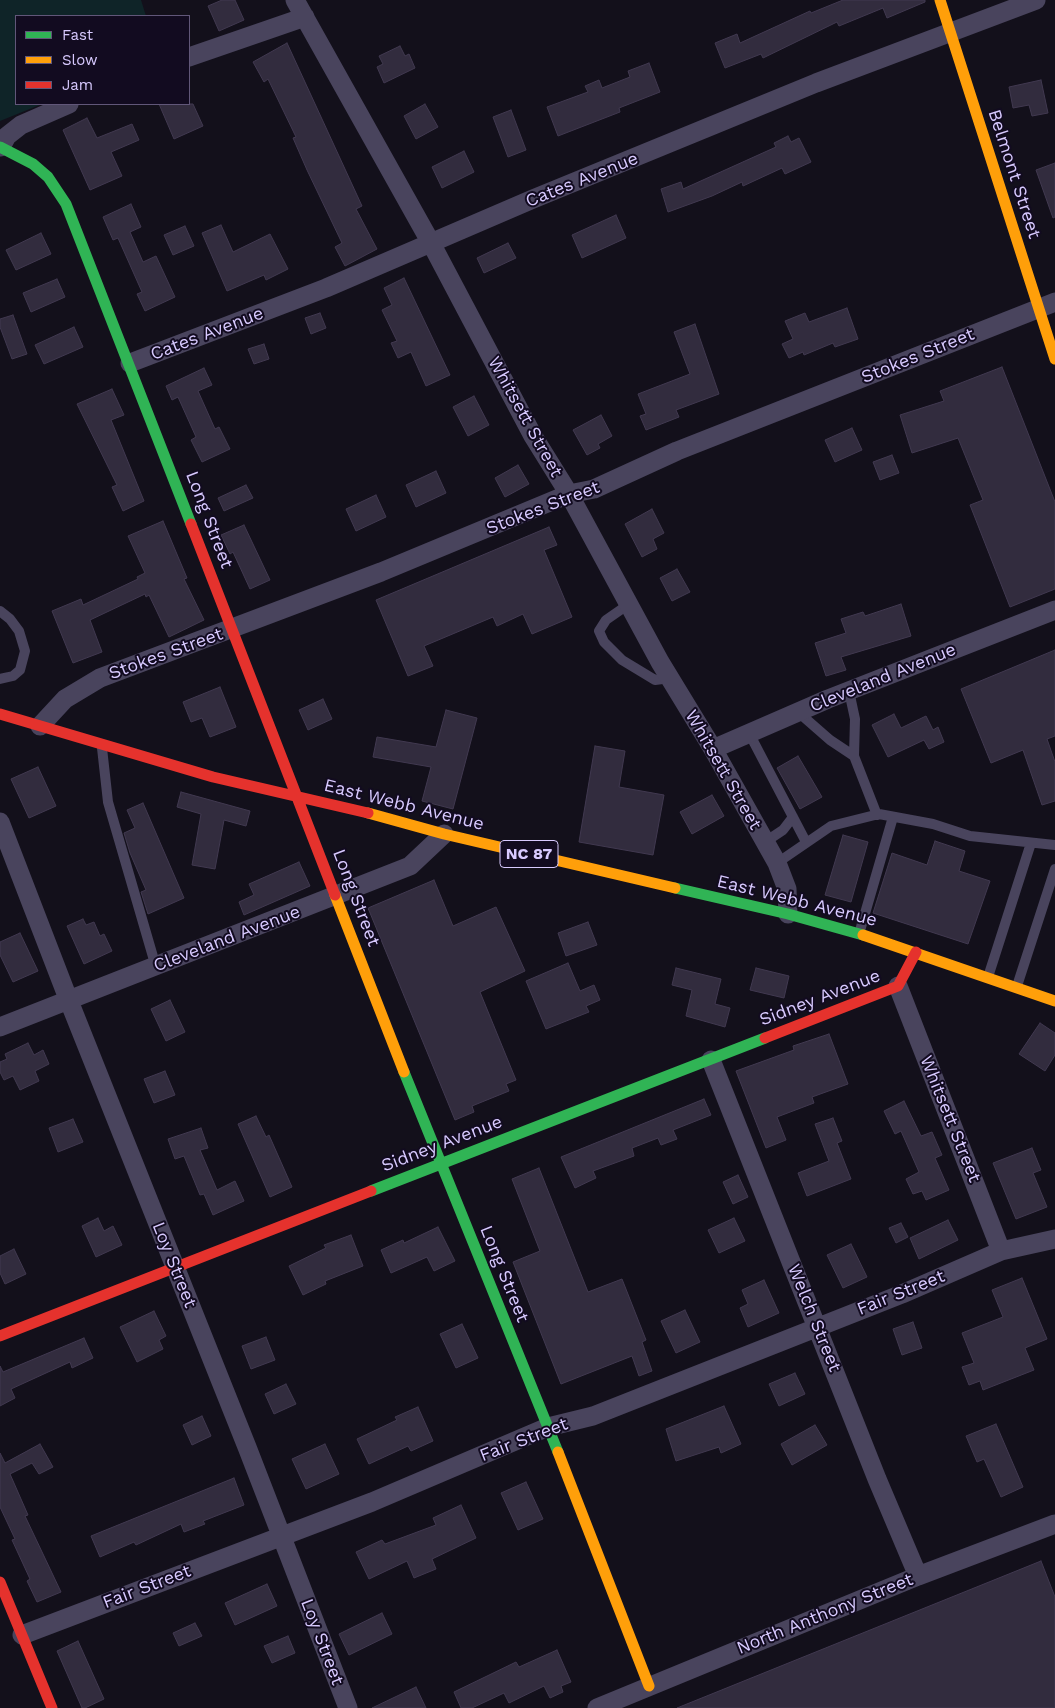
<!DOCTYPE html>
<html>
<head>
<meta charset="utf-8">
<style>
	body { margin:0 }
	#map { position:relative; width:1055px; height:1708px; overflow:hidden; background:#13101b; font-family:"Work Sans",sans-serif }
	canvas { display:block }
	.legend { position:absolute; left:15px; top:15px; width:175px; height:90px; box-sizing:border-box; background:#120b20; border:1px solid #615779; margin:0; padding:6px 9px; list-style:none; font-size:15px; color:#d8caff }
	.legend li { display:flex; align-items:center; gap:10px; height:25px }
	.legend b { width:25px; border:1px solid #615779 }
</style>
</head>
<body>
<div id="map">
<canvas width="1055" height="1708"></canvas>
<ul class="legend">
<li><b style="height:6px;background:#30b455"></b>Fast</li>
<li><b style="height:6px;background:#ff9f0a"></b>Slow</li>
<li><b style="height:6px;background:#e5322d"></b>Jam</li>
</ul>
</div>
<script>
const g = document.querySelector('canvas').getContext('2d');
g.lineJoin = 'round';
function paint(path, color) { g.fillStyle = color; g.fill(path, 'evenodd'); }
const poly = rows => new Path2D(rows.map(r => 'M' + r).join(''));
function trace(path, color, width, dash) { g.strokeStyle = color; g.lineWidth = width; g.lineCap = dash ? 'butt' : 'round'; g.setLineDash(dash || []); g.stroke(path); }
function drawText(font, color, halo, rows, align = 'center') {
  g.font = font + ' "Work Sans",sans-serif'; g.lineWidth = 4; g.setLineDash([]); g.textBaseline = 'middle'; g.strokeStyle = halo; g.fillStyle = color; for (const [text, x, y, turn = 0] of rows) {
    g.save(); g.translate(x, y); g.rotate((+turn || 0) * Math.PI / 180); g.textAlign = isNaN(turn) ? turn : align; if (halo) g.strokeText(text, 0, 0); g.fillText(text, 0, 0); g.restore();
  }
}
paint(poly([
	[0,0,141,0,146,16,16,16,16,104,42,104,0,121]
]), '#0f2428');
const building = poly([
	[222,0,235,0,244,20,219,31,208,6,222,0],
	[843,0,925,0,925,2,887,18,883,8,839,26,837,22,763,58,761,54,725,68,715,43,737,34,740,43,810,11,811,13,843,0],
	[287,43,362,206,356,209,377,249,345,266,335,247,342,243,307,170,293,138,296,137,268,79,264,82,253,62,287,43],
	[400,46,405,56,409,54,415,68,384,83,377,67,383,64,379,56,400,46],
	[649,63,660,92,619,108,620,112,558,136,547,107,588,92,585,86,599,80,602,88,630,77,628,71,649,63],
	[1041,80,1048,113,1032,116,1029,105,1013,108,1009,87,1041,80],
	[159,104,193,104,203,126,174,139,159,104],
	[425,104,438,127,416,139,404,116,425,104],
	[511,110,526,150,508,157,493,117,511,110],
	[87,118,97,138,132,124,139,140,111,152,122,176,90,190,63,130,87,118],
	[788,136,791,142,799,138,811,162,785,174,782,168,743,186,742,182,712,196,668,212,661,189,681,182,683,189,776,147,774,143,788,136],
	[464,151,474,172,442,188,432,167,464,151],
	[1055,163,1055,217,1053,218,1036,170,1055,163],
	[131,204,141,227,130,232,143,262,156,256,175,297,145,311,137,294,142,292,118,238,113,240,103,217,131,204],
	[616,215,626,238,582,258,572,235,616,215],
	[221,225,233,252,270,234,288,269,266,280,264,275,227,291,202,233,221,225],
	[185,226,194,246,173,255,164,235,185,226],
	[41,233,51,254,16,270,6,250,41,233],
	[508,243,516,258,484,273,477,258,508,243],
	[404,278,450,375,426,386,411,352,398,358,391,343,397,341,382,310,392,305,384,288,404,278],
	[57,279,65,297,31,312,23,293,57,279],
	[847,308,858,339,835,347,833,343,804,355,803,352,789,358,782,344,793,339,785,321,805,313,809,322,847,308],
	[320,313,326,328,311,334,305,318,320,313],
	[13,315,27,354,12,359,0,327,0,319,13,315],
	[695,324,719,394,676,410,679,417,646,430,640,416,646,414,638,394,690,374,674,332,695,324],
	[74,327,83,347,44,364,35,345,74,327],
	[264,344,269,359,254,364,248,349,264,344],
	[1002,367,1055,502,1055,589,1010,607,970,505,983,500,958,438,912,453,900,415,944,401,940,391,1002,367],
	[204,368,212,385,198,391,215,429,219,427,230,449,202,462,191,440,196,437,178,397,172,400,166,386,204,368],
	[112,389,124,415,111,420,144,501,123,511,112,487,117,485,77,404,112,389],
	[474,396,489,425,468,436,453,407,474,396],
	[601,415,612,436,598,444,600,448,587,455,573,430,601,415],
	[852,428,862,450,835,462,825,440,852,428],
	[892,455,899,473,880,480,873,462,892,455],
	[518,465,529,484,505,497,495,478,518,465],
	[436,471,446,493,416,507,406,485,436,471],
	[246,485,253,498,224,511,218,498,246,485],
	[376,495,386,517,356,531,346,509,376,495],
	[652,509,664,533,653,539,657,549,642,557,625,524,652,509],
	[163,521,187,578,184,579,204,620,169,637,149,595,146,597,145,594,90,620,102,652,73,663,52,611,81,599,83,605,138,579,137,577,145,573,128,536,163,521],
	[244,525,270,580,250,589,233,552,230,554,221,535,244,525],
	[549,527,557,545,544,550,572,617,532,634,523,614,497,626,493,617,424,646,433,666,408,676,376,600,549,527],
	[677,569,690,592,672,601,660,578,677,569],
	[901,604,911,636,841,657,846,670,826,676,815,643,846,633,841,619,863,612,865,616,901,604],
	[1055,650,1055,736,1047,739,1055,762,1055,801,1042,805,1023,750,991,763,961,689,1055,650],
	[220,687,236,727,210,737,202,718,191,722,183,702,220,687],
	[323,699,332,719,308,730,299,710,323,699],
	[446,710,477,718,453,809,422,801,431,767,373,757,377,737,436,747,446,710],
	[894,714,901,728,926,716,933,730,938,727,944,742,929,749,924,740,888,757,872,725,894,714],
	[595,746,625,751,619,787,664,795,653,855,579,842,595,746],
	[798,756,822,797,800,809,777,768,798,756],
	[38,767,56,806,29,818,11,779,38,767],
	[181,792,250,811,246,826,224,820,215,869,192,865,201,814,177,807,181,792],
	[712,795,724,816,692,834,680,812,712,795],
	[143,803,184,898,148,914,141,892,146,890,130,853,124,833,135,828,127,810,143,803],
	[843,835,868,842,851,902,825,895,843,835],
	[935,841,965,851,959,871,990,881,968,944,873,913,892,853,927,865,935,841],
	[299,862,310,886,244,915,239,902,254,895,249,884,299,862],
	[434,880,453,926,496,907,525,971,480,992,516,1080,506,1084,509,1091,472,1106,474,1112,455,1120,368,908,434,880],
	[83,919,86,925,94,922,100,936,104,934,112,951,84,964,67,926,83,919],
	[588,922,597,945,566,956,558,933,588,922],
	[20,933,38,971,13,982,0,955,0,942,20,933],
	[568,963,580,991,594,985,600,1000,586,1006,589,1012,546,1029,526,981,568,963],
	[676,968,721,979,715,1004,730,1008,725,1027,686,1016,692,990,672,985,676,968],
	[756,968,789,976,784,998,750,990,756,968],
	[170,1000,185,1032,166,1041,151,1009,170,1000],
	[1040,1023,1055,1033,1055,1055,1045,1071,1019,1054,1040,1023],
	[829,1034,848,1084,812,1097,814,1103,777,1117,786,1140,766,1148,736,1071,794,1050,793,1046,829,1034],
	[28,1043,34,1055,43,1050,49,1064,35,1071,39,1081,20,1090,13,1076,4,1080,0,1072,0,1062,7,1059,5,1054,28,1043],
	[165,1071,175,1095,154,1103,144,1079,165,1071],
	[704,1099,711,1115,673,1130,677,1139,661,1145,658,1138,632,1148,634,1156,593,1171,596,1178,575,1188,561,1157,704,1099],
	[904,1101,921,1136,932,1132,942,1155,935,1158,949,1190,926,1200,922,1191,913,1194,906,1179,919,1172,901,1131,895,1134,884,1111,904,1101],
	[256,1116,266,1137,269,1135,292,1187,270,1197,238,1124,256,1116],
	[833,1118,842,1141,837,1143,851,1179,807,1196,798,1173,829,1161,815,1124,833,1118],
	[73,1119,83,1142,58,1152,49,1128,73,1119],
	[201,1128,208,1148,200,1150,217,1190,235,1181,244,1201,213,1215,204,1194,200,1195,184,1156,175,1159,168,1139,201,1128],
	[1032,1148,1041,1170,1033,1173,1047,1207,1016,1219,993,1163,1032,1148],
	[539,1168,588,1292,622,1279,646,1340,642,1342,652,1371,639,1376,632,1356,561,1384,513,1262,540,1251,512,1179,539,1168],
	[738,1175,748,1197,733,1204,723,1182,738,1175],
	[98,1218,104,1231,113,1226,122,1245,96,1257,82,1226,98,1218],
	[734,1218,745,1241,719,1253,708,1230,734,1218],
	[948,1220,958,1240,919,1259,910,1238,948,1220],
	[901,1223,908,1237,896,1243,889,1228,901,1223],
	[438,1227,455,1261,434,1271,427,1257,391,1273,381,1250,403,1240,404,1243,438,1227],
	[351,1235,363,1266,325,1281,326,1284,303,1295,289,1266,326,1248,324,1245,351,1235],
	[851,1244,867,1277,843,1288,827,1255,851,1244],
	[14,1249,26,1274,5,1284,0,1273,0,1256,14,1249],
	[1022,1278,1047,1339,1025,1348,1034,1370,983,1390,980,1381,969,1385,962,1367,974,1363,962,1333,1003,1317,992,1290,1022,1278],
	[764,1280,779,1313,748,1327,740,1308,748,1304,742,1290,764,1280],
	[685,1310,700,1342,676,1353,661,1321,685,1310],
	[154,1311,166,1336,159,1340,163,1349,137,1362,120,1327,154,1311],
	[913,1322,922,1348,902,1355,893,1329,913,1322],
	[462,1324,478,1358,456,1368,440,1334,462,1324],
	[266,1337,275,1360,251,1369,242,1346,266,1337],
	[84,1338,93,1358,72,1368,70,1362,11,1389,15,1398,0,1406,0,1366,3,1372,84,1338],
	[795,1373,805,1394,779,1406,769,1384,795,1373],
	[286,1384,296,1404,274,1414,265,1394,286,1384],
	[724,1406,741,1444,721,1453,719,1447,676,1461,666,1429,724,1406],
	[418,1407,433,1441,411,1451,408,1446,369,1464,357,1439,397,1420,395,1417,418,1407],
	[202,1416,211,1436,192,1445,183,1425,202,1416],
	[996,1424,1023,1487,1001,1497,984,1459,977,1462,966,1436,996,1424],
	[815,1425,827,1445,792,1465,781,1444,815,1425],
	[40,1444,53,1467,39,1474,32,1463,10,1474,28,1515,25,1516,61,1592,37,1602,27,1581,30,1579,12,1540,15,1539,0,1507,0,1453,5,1463,40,1444],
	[325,1444,339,1474,306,1489,292,1459,325,1444],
	[234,1478,244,1505,203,1521,205,1524,184,1532,181,1524,136,1545,134,1542,100,1557,91,1536,234,1478],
	[526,1482,543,1519,518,1530,501,1493,526,1482],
	[461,1505,476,1538,432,1559,436,1569,414,1578,407,1561,369,1579,356,1552,382,1540,385,1544,436,1525,433,1518,461,1505],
	[1041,1561,1055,1597,1055,1708,677,1708,1041,1561],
	[267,1584,277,1606,235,1625,225,1603,267,1584],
	[382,1613,392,1634,349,1655,339,1634,382,1613],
	[195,1623,202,1636,179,1646,173,1633,195,1623],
	[288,1636,295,1653,272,1663,264,1646,288,1636],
	[78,1641,104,1699,85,1708,82,1708,57,1651,78,1641],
	[557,1650,571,1682,561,1686,563,1692,550,1698,544,1686,509,1703,504,1693,472,1708,461,1708,454,1692,516,1662,519,1667,557,1650],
	[416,1687,426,1708,372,1708,416,1687]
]);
paint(building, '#322c3e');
trace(building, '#413950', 1);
trace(poly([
	[629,604,606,620,599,631,604,642,622,660,655,680,670,678],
	[0,611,10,619,19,631,25,651,20,670,13,676,0,679],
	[849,691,855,719,854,756,877,815],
	[798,712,830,740,854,756],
	[749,733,806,842],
	[102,748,108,802,156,967],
	[765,842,783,830,793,817],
	[777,863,831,826,879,814,933,824,970,836,1055,845],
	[859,934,893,817],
	[988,977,1031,843],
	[1017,986,1055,869]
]), '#49445d', 10);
trace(poly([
	[295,0,431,243,533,436,569,494,660,662,713,749,777,863,787,889,788,914],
	[189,57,305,17],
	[1,147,7,136,21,125,69,104],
	[130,363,326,288,533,199,816,83,1036,0],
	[40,726,65,699,100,678,381,572,569,494,594,489,677,451,1055,302],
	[713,749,828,699,1055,610],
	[0,822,69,1001,247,1447,348,1708],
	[898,986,1001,1251],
	[0,1027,410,866,444,834],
	[711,1060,877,1479,918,1576],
	[22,1635,372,1502,548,1427,593,1416,902,1294,1001,1251,1055,1239],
	[597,1708,918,1576,1055,1524]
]), '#49445d', 19);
trace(poly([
	[0,147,33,164,48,177,66,204,191,524],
	[675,888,788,914,863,935],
	[404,1072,558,1452],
	[371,1191,765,1038]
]), '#30b455', 11);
trace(poly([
	[940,0,1055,359],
	[368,813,444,834,675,888],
	[335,895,404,1072],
	[863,935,1055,1001],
	[558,1452,649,1686]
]), '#ff9f0a', 11);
trace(poly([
	[191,524,335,895],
	[0,714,213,777,368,813],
	[765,1038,898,986,916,952],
	[0,1336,371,1191],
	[0,1582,52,1708]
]), '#e5322d', 11);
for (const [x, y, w] of [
	[529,854,58]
]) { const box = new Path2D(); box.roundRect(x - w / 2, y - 13.5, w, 27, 4); g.fillStyle = '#120b20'; g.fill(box); trace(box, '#d8caff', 1); }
drawText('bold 16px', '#d8caff', null, [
	["NC 87",529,854]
]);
drawText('18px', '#d8caff', '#120b20', [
	["Belmont Street",1014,174,72],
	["Cates Avenue",582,180,-22],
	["Cates Avenue",207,334,-21],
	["Stokes Street",918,356,-22],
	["Whitsett Street",525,417,61],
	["Stokes Street",543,508,-21],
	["Long Street",209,520,69],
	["Stokes Street",166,654,-20],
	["Cleveland Avenue",883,678,-22],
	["Whitsett Street",723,770,60],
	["East Webb Avenue",404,805,14],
	["Long Street",356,898,69],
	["East Webb Avenue",797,901,14],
	["Cleveland Avenue",227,939,-21],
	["Sidney Avenue",820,998,-21],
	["Whitsett Street",950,1119,68],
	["Sidney Avenue",442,1144,-21],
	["Loy Street",174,1265,68],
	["Long Street",504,1274,68],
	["Fair Street",901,1293,-22],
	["Welch Street",814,1318,68],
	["Fair Street",524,1440,-21],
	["Fair Street",147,1587,-21],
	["North Anthony Street",825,1614,-22],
	["Loy Street",322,1642,69]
]);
</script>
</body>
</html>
